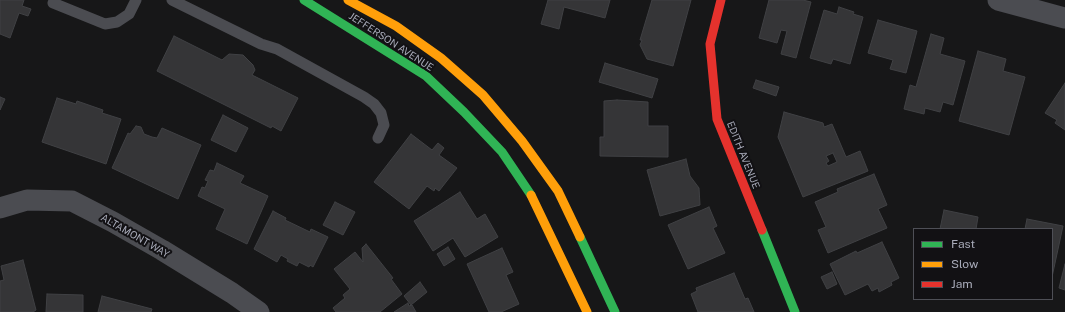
<!DOCTYPE html>
<html>
<head>
<meta charset="utf-8">
<style>
	body { margin:0 }
	#map { position:relative; width:1065px; height:312px; overflow:hidden; background:#171718; font-family:"Public Sans",sans-serif }
	canvas { display:block }
	.legend { position:absolute; left:913px; top:228px; width:140px; height:72px; box-sizing:border-box; background:#121114; border:1px solid #4e4f56; margin:0; padding:5px 7px; list-style:none; font-size:12px; color:#a8abb9 }
	.legend li { display:flex; align-items:center; gap:8px; height:20px }
	.legend b { width:20px; border:1px solid #4e4f56 }
</style>
</head>
<body>
<div id="map">
<canvas width="1065" height="312"></canvas>
<ul class="legend">
<li><b style="height:5px;background:#30b455"></b>Fast</li>
<li><b style="height:5px;background:#ff9f0a"></b>Slow</li>
<li><b style="height:5px;background:#e5322d"></b>Jam</li>
</ul>
</div>
<script>
const g = document.querySelector('canvas').getContext('2d');
g.lineJoin = 'round';
function paint(path, color) { g.fillStyle = color; g.fill(path, 'evenodd'); }
const poly = rows => new Path2D(rows.map(r => 'M' + r).join(''));
function trace(path, color, width, dash) { g.strokeStyle = color; g.lineWidth = width; g.lineCap = dash ? 'butt' : 'round'; g.setLineDash(dash || []); g.stroke(path); }
function drawText(font, color, halo, rows, align = 'center') {
  g.font = font + ' "Public Sans",sans-serif'; g.lineWidth = 4; g.setLineDash([]); g.textBaseline = 'middle'; g.strokeStyle = halo; g.fillStyle = color; for (const [text, x, y, turn = 0] of rows) {
    g.save(); g.translate(x, y); g.rotate((+turn || 0) * Math.PI / 180); g.textAlign = isNaN(turn) ? turn : align; if (halo) g.strokeText(text, 0, 0); g.fillText(text, 0, 0); g.restore();
  }
}
const building = poly([
	[0,0,24,0,22,6,31,9,28,16,19,13,10,38,0,34,0,0],
	[548,0,610,0,605,18,564,7,559,29,541,24,548,0],
	[652,0,691,0,673,66,647,59,640,45,642,40,640,40,652,0],
	[769,0,803,0,811,2,796,58,781,54,787,31,781,30,777,43,759,38,769,0],
	[839,7,854,12,853,14,863,17,850,64,833,59,831,64,810,58,824,10,837,14,839,7],
	[878,20,917,31,906,73,890,69,893,60,868,53,878,20],
	[931,34,944,38,940,54,965,61,953,105,943,102,940,112,925,108,924,114,904,109,910,85,916,87,931,34],
	[174,36,222,60,229,54,243,55,253,65,255,70,252,75,298,98,281,131,272,126,271,128,157,71,174,36],
	[978,51,1006,59,1003,71,1025,77,1009,135,959,121,978,51],
	[605,63,658,79,652,98,599,82,605,63],
	[756,80,779,87,776,96,753,88,756,80],
	[1065,83,1065,130,1055,123,1057,120,1045,113,1065,83],
	[0,97,5,99,0,110,0,97],
	[57,98,76,104,77,101,103,110,102,113,121,119,106,164,42,142,57,98],
	[617,100,648,102,648,126,668,126,668,157,600,156,600,137,604,137,604,101,617,100],
	[784,112,823,123,824,127,832,124,846,157,860,151,868,171,803,197,778,137,784,112],
	[833,153,837,162,828,166,826,163,829,161,826,156,833,153],
	[223,115,248,128,236,152,211,140,223,115],
	[136,126,141,127,144,134,152,137,157,138,162,128,201,145,178,199,112,168,128,133,130,134,136,126],
	[411,134,432,150,438,143,444,148,439,155,457,168,439,191,435,188,434,191,427,186,409,209,374,182,411,134],
	[686,159,690,176,699,188,700,205,660,216,647,170,686,159],
	[217,163,244,176,240,183,268,196,247,244,216,229,225,209,198,196,202,187,205,188,208,181,205,180,210,170,214,171,217,163],
	[874,174,887,205,878,209,887,228,828,253,818,230,826,227,815,202,838,192,837,189,874,174],
	[460,192,477,219,485,214,498,237,465,257,453,238,433,251,414,221,460,192],
	[335,202,355,212,343,235,323,225,335,202],
	[709,207,717,226,713,228,725,253,688,269,668,225,709,207],
	[944,210,978,217,976,229,940,229,944,210],
	[273,211,286,218,285,220,310,232,311,229,328,237,313,267,310,265,309,267,299,262,297,266,287,261,288,259,281,255,277,262,254,249,273,211],
	[1027,219,1063,226,1052,277,1052,229,1025,229,1027,219],
	[882,242,899,278,891,282,892,285,879,292,878,288,872,291,868,284,845,295,830,264,856,251,857,253,882,242],
	[366,244,393,278,391,279,402,294,380,312,336,312,333,308,345,298,343,295,350,289,334,269,355,252,363,262,362,248,366,244],
	[448,247,455,259,444,266,437,254,448,247],
	[502,248,513,272,506,275,519,304,501,312,489,312,467,264,502,248],
	[23,260,36,310,33,312,0,312,0,281,4,280,1,266,23,260],
	[1065,264,1065,290,1059,288,1065,264],
	[832,272,837,284,827,289,821,277,832,272],
	[734,273,745,299,748,298,754,312,698,312,691,294,697,291,696,288,734,273],
	[420,282,427,292,411,305,404,296,420,282],
	[47,294,83,295,83,312,46,312,47,294],
	[102,296,152,309,151,312,98,312,102,296],
	[408,303,409,306,412,305,416,312,394,312,408,303]
]);
paint(building, '#353537');
trace(building, '#404144', 1);
trace(poly([
	[172,0,261,44,277,49,364,97,374,104,381,113,384,125,378,138],
	[53,3,105,24,117,22,129,14,136,0]
]), '#4b4c51', 11);
trace(poly([
	[998,0,1065,18],
	[0,208,27,200,72,201,113,222,162,250,232,293,259,312]
]), '#4b4c51', 21);
trace(poly([
	[304,0,426,76,464,112,502,152,531,195],
	[762,230,795,312],
	[580,237,615,312]
]), '#30b455', 9);
trace(poly([
	[348,0,396,26,441,58,483,95,522,141,558,191,580,237],
	[531,195,587,312]
]), '#ff9f0a', 9);
trace(poly([
	[721,0,710,44,717,119,762,230]
]), '#e5322d', 9);
drawText('10px', '#a8abb9', '#121114', [
	["JEFFERSON AVENUE",391,42,33],
	["EDITH AVENUE",743,155,68],
	["ALTAMONT WAY",135,236,30]
]);
</script>
</body>
</html>
